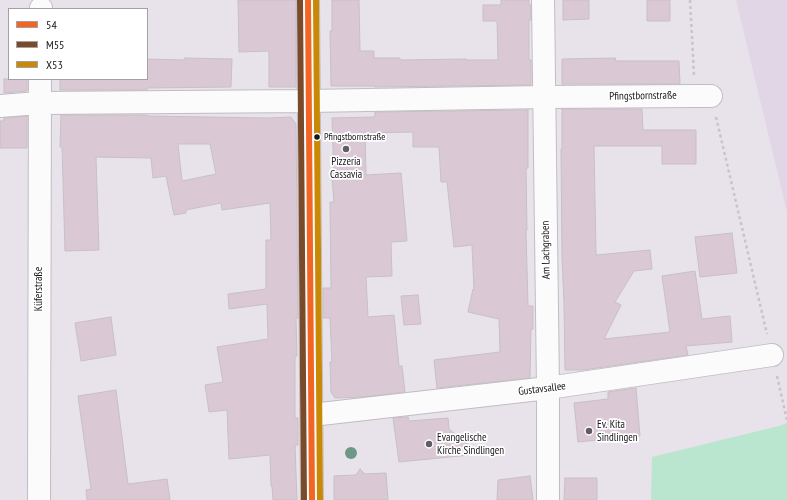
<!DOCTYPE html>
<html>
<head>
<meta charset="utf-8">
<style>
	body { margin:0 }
	#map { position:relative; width:787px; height:500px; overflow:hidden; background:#e8e2ea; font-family:"PT Sans Narrow",sans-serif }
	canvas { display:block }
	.legend { position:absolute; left:8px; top:8px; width:140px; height:72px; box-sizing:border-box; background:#fff; border:1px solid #a3a1a3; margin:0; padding:5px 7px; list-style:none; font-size:12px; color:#181519 }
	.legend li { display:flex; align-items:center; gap:8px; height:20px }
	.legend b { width:20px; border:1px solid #a3a1a3 }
</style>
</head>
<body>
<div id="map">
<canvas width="787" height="500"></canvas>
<ul class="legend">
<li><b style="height:5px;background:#f26522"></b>54</li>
<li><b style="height:5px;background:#7a4b2a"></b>M55</li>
<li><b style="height:5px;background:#ca8905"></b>X53</li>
</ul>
</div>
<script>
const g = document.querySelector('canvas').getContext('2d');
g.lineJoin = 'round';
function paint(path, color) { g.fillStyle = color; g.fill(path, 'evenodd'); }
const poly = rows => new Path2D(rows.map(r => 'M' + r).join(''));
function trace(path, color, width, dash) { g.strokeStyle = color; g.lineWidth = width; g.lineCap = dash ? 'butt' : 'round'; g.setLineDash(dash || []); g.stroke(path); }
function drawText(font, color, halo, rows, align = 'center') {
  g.font = font + ' "PT Sans Narrow",sans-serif'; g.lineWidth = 3.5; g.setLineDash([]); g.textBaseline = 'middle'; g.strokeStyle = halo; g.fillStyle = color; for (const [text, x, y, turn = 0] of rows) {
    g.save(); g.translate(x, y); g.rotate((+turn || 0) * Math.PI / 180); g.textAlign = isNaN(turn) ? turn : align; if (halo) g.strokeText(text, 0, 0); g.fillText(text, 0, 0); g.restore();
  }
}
paint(poly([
	[736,0,787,0,787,212]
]), '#e1d6e5');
paint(poly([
	[787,423,787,500,651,500,652,457,779,426]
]), '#bae5ce');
const building = poly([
	[238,0,296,0,296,87,269,87,269,51,239,52,238,0],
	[332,0,359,0,360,51,374,51,374,58,400,58,400,60,466,59,466,60,498,60,497,21,483,21,483,5,501,5,501,0,529,0,529,5,531,5,531,20,529,20,529,60,531,60,531,85,375,87,374,86,331,86,330,31,332,31,332,0],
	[563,0,589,0,589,19,563,20,563,0],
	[647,0,670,0,670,21,647,21,647,0],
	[185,58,232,59,231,87,147,88,147,90,60,90,60,79,147,79,147,59,185,60,185,58],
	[615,58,616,61,679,61,680,84,562,84,562,59,615,58],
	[4,79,27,79,27,91,4,93,4,79],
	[562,109,642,109,643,130,696,130,696,164,662,164,662,146,594,146,596,255,650,250,652,269,634,271,615,302,621,305,604,339,670,332,662,276,695,271,702,319,730,316,732,342,686,346,688,355,583,370,565,370,564,303,562,258,561,149,562,149,562,109],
	[528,110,528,168,526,168,527,230,526,230,528,306,533,306,533,329,531,329,530,378,437,388,434,360,500,352,499,319,468,312,473,289,474,290,472,245,454,247,447,182,441,182,439,147,413,147,413,132,365,133,366,175,401,173,407,241,391,242,392,276,366,277,368,317,394,315,399,366,402,366,405,392,363,397,335,398,331,392,330,362,332,362,330,318,323,318,323,288,331,288,330,202,334,202,332,178,334,178,332,118,375,117,375,112,528,110],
	[61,115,147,115,147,116,269,118,291,117,296,124,298,318,296,318,297,356,295,356,295,418,298,418,298,445,295,445,297,500,273,500,272,486,271,486,270,455,229,459,227,410,209,412,205,385,223,382,217,347,268,339,267,304,229,309,228,294,266,289,266,240,271,240,270,203,222,210,221,203,186,210,186,213,174,215,166,176,153,178,151,158,96,157,99,250,65,251,62,147,60,147,61,115],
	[178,144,210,144,216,174,182,181,178,144],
	[27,116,27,148,0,148,0,121,4,121,4,118,27,116],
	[732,233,737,273,700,277,695,237,732,233],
	[418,295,421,324,404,325,401,296,418,295],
	[111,317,116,355,81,361,75,323,111,317],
	[636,388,640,436,578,442,574,403,608,399,608,392,636,388],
	[116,390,128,484,167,479,170,500,87,500,86,490,91,489,78,396,116,390],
	[408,417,409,421,448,418,449,429,480,454,399,462,393,418,408,417],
	[360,469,365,474,386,473,388,500,334,500,334,476,356,475,360,469],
	[530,476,533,500,497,500,498,480,530,476],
	[565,478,597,478,597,500,564,500,565,478]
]);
paint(building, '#dac9d5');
trace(building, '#c6c0c5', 1);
const minor = poly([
	[308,0,312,500],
	[543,0,548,388,548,500],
	[41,9,41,8],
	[0,106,39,103,309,101,544,97,695,96,711,96],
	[312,415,548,388,772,355],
	[39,500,40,79]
]);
trace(minor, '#c1bdc3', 24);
trace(poly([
	[690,0,694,75],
	[716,117,767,334],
	[777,376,787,420]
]), '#c7c5c8', 2.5, [3, 3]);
trace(minor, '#fcfbfc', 22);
trace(poly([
	[308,0,312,500]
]), '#f26522', 6);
trace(poly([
	[300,0,304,500]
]), '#7a4b2a', 6);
trace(poly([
	[316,0,320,500]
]), '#ca8905', 6);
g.fillStyle = '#6d9888';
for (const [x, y] of [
	[351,453]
]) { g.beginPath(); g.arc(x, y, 6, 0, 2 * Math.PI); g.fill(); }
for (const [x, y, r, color] of [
	[317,137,3.5,"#181519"],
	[346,149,4,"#615d62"],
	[589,431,4,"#615d62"],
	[429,444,4,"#615d62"]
]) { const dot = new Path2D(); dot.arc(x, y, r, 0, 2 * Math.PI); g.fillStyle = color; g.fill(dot); trace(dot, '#fff', 1.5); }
drawText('10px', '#181519', '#fff', [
	["Pfingstbornstraße",324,137]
], 'left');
drawText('11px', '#181519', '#fff', [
	["Pfingstbornstraße",643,96,-1],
	["Am Lachgraben",546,250,-91],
	["Küferstraße",39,289,-90],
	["Gustavsallee",542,389,-7]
]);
drawText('11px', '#181519', '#fff', [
	["Pizzeria",346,162,"center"],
	["Cassavia",346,175,"center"],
	["Ev. Kita",597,425],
	["Sindlingen",597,438],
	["Evangelische",437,438],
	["Kirche Sindlingen",437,451]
], 'left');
</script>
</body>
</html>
